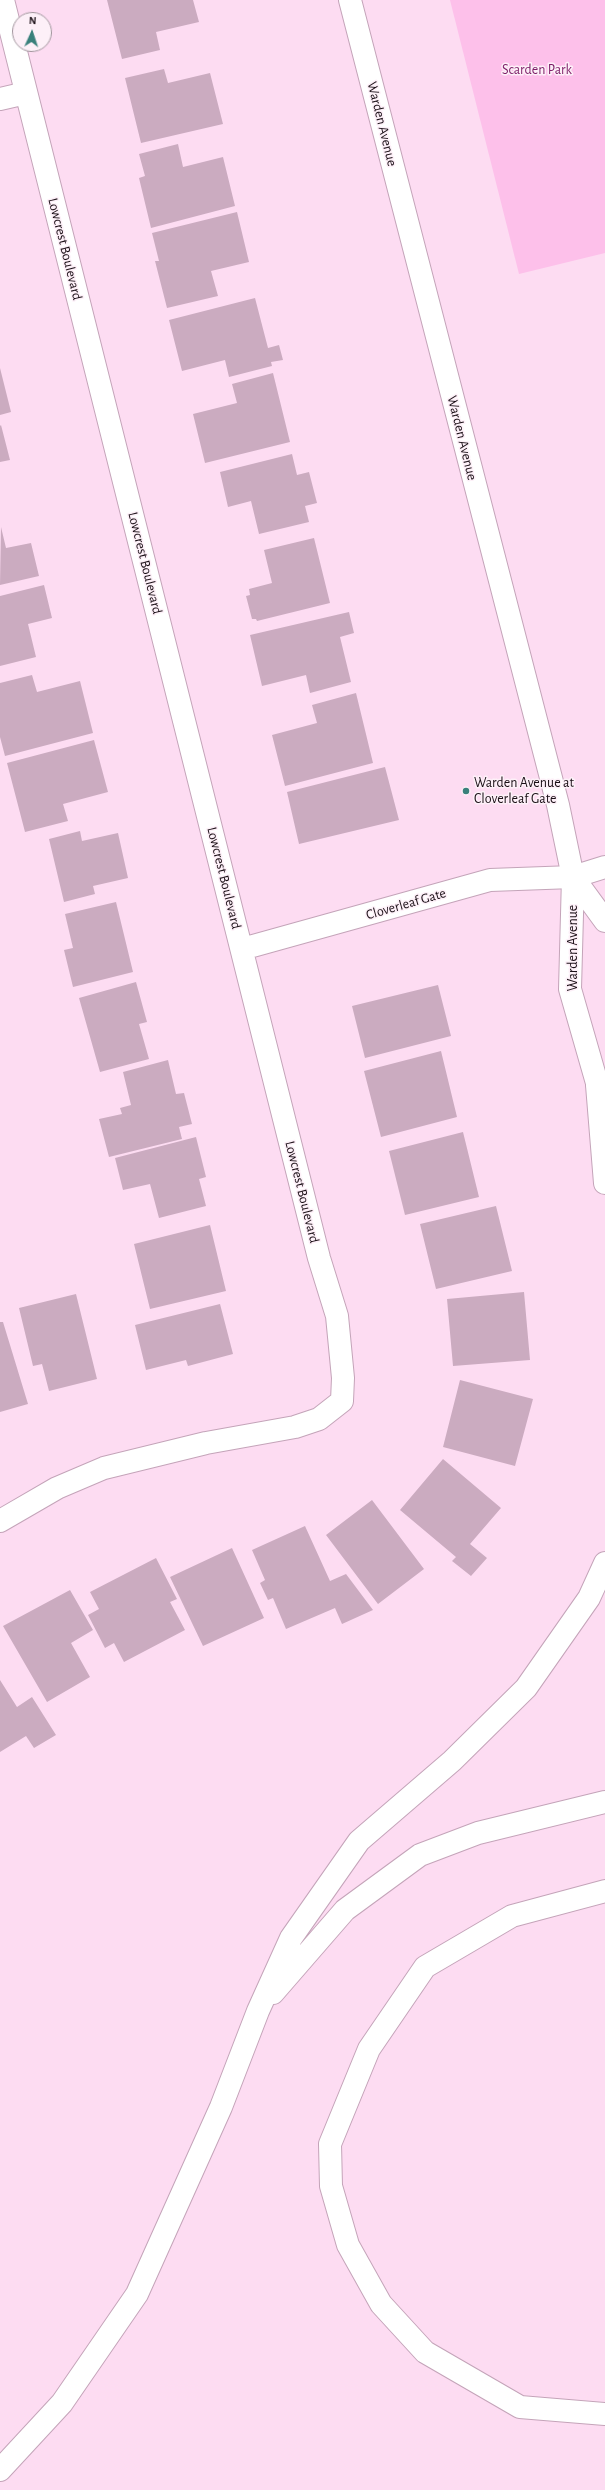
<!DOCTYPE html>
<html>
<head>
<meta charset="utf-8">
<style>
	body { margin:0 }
	#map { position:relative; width:605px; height:2490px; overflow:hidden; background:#fddcf2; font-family:"Alegreya Sans",sans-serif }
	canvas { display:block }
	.north { position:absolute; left:12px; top:12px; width:40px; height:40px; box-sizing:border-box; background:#fdf0f8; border:1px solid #a2969e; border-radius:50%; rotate:3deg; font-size:11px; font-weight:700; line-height:16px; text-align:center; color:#1a0f16 }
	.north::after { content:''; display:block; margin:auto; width:14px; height:18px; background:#39807b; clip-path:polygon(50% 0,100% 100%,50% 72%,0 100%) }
</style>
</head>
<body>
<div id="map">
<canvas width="605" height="2490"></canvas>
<div class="north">N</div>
</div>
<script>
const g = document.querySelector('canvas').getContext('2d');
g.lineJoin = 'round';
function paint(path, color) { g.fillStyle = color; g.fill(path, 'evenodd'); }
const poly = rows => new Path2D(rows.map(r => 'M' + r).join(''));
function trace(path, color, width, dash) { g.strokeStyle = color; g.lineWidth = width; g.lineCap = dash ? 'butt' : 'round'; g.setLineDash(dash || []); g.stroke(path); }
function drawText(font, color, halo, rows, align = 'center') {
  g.font = font + ' "Alegreya Sans",sans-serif'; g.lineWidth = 3; g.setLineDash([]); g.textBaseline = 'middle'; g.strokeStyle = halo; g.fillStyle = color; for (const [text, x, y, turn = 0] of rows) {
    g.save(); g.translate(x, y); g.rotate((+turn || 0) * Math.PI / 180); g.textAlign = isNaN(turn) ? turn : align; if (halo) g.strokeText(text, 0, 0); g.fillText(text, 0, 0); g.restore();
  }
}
paint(poly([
	[450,0,605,0,605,253,519,274]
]), '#fdc0ea');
paint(poly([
	[107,0,193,0,199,22,156,32,160,50,122,59],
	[164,69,168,83,210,73,223,124,141,143,125,78],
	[178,144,183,167,223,157,235,206,151,228,139,178,145,176,139,154],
	[237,212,249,262,211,271,218,296,167,308,155,261,159,261,152,233],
	[255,298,268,348,279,345,283,360,271,362,272,366,229,377,225,360,182,371,169,320],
	[0,368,11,412,0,415],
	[273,373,290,442,205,463,193,414,237,403,232,384],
	[1,425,10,460,0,462,0,426],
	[292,454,297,475,309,472,317,503,305,506,309,522,259,534,251,501,228,507,220,472],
	[1,527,6,548,31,543,39,576,0,585],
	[314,538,330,603,257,621,256,619,252,619,246,596,250,595,249,589,272,583,264,550],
	[44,585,52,618,28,624,36,657,0,666,0,596],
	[349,612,354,633,340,637,351,682,310,693,306,675,262,686,250,635],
	[32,675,37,692,80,681,93,733,5,756,0,737,0,683],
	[356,693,373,763,285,786,272,735,317,723,312,705],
	[94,740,108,792,63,804,68,821,25,832,7,763],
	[385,767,399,820,299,844,287,792],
	[80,831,82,841,118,833,128,878,93,886,95,894,64,902,49,839],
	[116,902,133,972,73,987,64,950,73,948,65,914],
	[136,982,147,1022,139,1024,149,1059,100,1072,79,998],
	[438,985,451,1036,365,1058,352,1006],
	[441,1051,457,1117,381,1137,364,1071],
	[168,1060,176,1094,184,1093,192,1124,179,1127,182,1139,109,1157,99,1119,122,1114,120,1108,131,1105,123,1072],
	[463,1132,479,1197,405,1215,389,1151],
	[196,1137,206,1177,199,1179,206,1206,159,1218,150,1184,123,1190,115,1158],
	[496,1206,512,1271,436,1289,420,1224],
	[210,1225,226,1291,150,1309,134,1244],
	[524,1292,530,1360,453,1366,447,1299],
	[76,1294,97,1379,49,1391,42,1364,33,1366,19,1308],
	[220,1304,233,1354,188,1366,186,1360,146,1370,135,1325],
	[0,1322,3,1322,28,1404,0,1412],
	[460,1380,533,1399,515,1466,443,1447],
	[443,1459,501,1508,470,1544,487,1558,471,1576,452,1561,456,1557,400,1510],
	[372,1500,424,1569,378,1604,326,1535],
	[305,1526,330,1581,346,1574,373,1610,342,1624,335,1608,286,1629,273,1598,268,1600,260,1583,265,1580,252,1550],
	[232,1548,264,1618,203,1646,170,1577],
	[156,1558,177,1599,170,1602,185,1630,124,1662,114,1643,105,1648,88,1615,99,1609,90,1592],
	[70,1590,93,1630,71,1643,90,1677,47,1702,3,1626],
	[0,1680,17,1707,32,1697,56,1735,34,1748,26,1736,0,1752]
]), '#cbabc0');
const minor = poly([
	[0,99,26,93],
	[242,949,490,880,573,877,605,867],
	[0,1521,57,1488,104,1468,206,1443,295,1427,319,1419,342,1401,343,1378,337,1316,319,1258,3,0]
]);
const major = poly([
	[350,0,558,805,573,877,570,989,603,1104],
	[573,877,605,921]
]);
const highway = poly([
	[597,1085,605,1183],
	[605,1891,512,1916,425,1967,369,2049,330,2144,331,2186,348,2245,381,2304,425,2352,520,2407,605,2414],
	[273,1993,345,1910,420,1855,478,1833,605,1802],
	[0,2470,62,2403,137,2294,221,2107,258,2011,291,1938,359,1841,452,1761,526,1688,589,1598,605,1563]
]);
trace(minor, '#c4a4b9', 24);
trace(major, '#c4a4b9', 24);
trace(highway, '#c4a4b9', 24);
trace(minor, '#fff', 22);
trace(major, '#fff', 22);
trace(highway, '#fff', 22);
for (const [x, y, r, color] of [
	[466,791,4,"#39807b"]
]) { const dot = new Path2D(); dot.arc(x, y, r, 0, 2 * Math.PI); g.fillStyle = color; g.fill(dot); trace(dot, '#fdf0f8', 1.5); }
drawText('14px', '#7d1d68', '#fdf0f8', [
	["Scarden Park",537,70]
]);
drawText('14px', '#1a0f16', '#fdf0f8', [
	["Warden Avenue",382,124,76],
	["Lowcrest Boulevard",65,249,76],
	["Warden Avenue",462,438,76],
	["Lowcrest Boulevard",145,563,76],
	["Lowcrest Boulevard",224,878,76],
	["Cloverleaf Gate",406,904,-16],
	["Warden Avenue",573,948,-90],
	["Lowcrest Boulevard",302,1192,76]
]);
drawText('14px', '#1a0f16', '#fdf0f8', [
	["Warden Avenue at",474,783],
	["Cloverleaf Gate",474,799]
], 'left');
</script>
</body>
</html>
